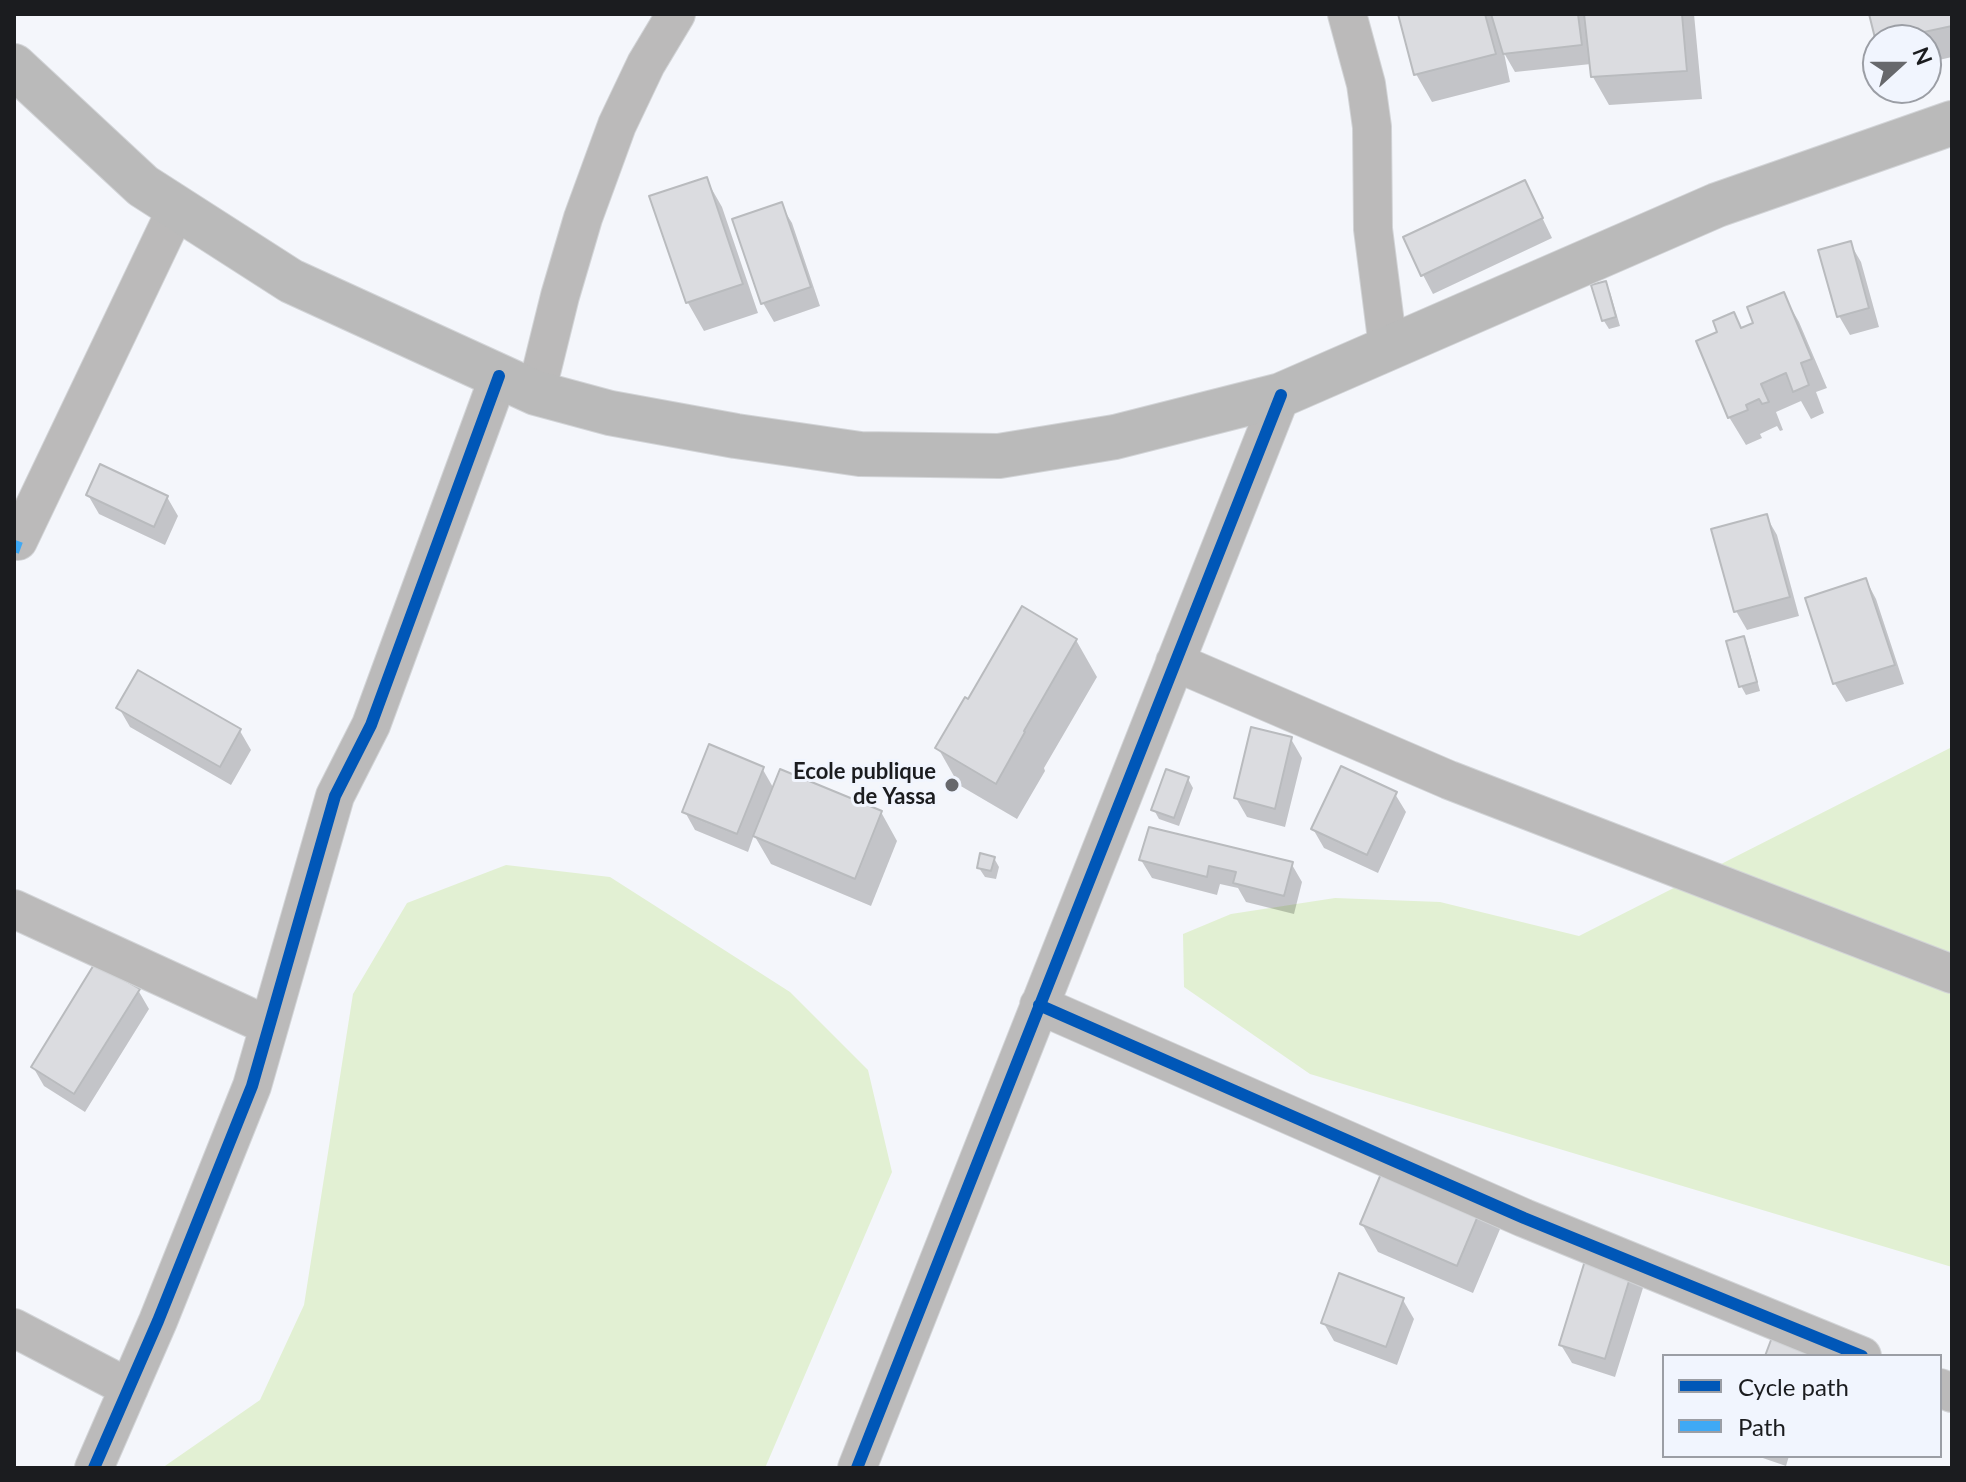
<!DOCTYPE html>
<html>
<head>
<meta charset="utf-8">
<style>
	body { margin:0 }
	#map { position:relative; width:1966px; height:1482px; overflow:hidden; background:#f4f6fb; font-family:Lato,sans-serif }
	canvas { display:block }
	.frame { position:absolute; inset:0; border:16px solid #1b1c1f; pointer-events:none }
	.legend { position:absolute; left:1662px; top:1354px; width:280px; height:104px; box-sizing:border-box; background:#f1f5fe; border:2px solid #9b9ea5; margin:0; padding:10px 14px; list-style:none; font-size:24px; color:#1b1c1f }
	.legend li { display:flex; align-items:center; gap:16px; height:40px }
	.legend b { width:40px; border:2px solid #9b9ea5 }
	.north { position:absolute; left:1862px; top:24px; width:80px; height:80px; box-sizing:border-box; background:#f1f5fe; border:2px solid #9b9ea5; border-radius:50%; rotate:69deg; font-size:22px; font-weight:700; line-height:32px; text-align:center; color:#1b1c1f }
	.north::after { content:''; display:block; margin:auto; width:28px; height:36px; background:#67686c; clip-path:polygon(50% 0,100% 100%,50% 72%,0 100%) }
</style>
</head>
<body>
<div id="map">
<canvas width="1966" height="1482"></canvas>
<div class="frame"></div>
<ul class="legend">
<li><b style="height:10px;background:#0057b8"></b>Cycle path</li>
<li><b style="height:10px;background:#3fa9f5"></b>Path</li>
</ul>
<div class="north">N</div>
</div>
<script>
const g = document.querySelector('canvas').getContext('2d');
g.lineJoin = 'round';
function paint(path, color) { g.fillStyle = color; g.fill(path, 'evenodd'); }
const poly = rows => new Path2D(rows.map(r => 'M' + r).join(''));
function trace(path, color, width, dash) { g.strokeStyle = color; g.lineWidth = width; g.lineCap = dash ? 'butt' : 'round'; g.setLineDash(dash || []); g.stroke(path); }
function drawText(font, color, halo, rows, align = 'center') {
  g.font = font + ' Lato,sans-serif'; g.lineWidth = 6; g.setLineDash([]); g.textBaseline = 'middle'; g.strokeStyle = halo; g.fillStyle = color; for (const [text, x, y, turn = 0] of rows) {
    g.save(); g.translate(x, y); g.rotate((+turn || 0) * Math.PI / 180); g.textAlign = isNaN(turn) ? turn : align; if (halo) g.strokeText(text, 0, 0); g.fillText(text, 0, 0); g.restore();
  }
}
paint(poly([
	[1952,747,1952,1267,1310,1074,1184,987,1183,934,1231,914,1335,898,1440,902,1579,936],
	[506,865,610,877,790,992,868,1070,892,1172,765,1468,162,1468,260,1400,304,1305,353,994,407,903]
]), '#e2f0d3');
paint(poly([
	[1400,14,1694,14,1702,99,1609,105,1593,77,1591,64,1515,72,1504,53,1510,82,1432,102,1416,74],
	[1871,14,1952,14,1952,57,1926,63,1926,40,1878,40,1878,42],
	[706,179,722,207,758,313,704,331,688,303,651,198],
	[1525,182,1552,238,1433,294,1423,275],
	[781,205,792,223,820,306,774,322,763,303],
	[1850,243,1861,262,1879,327,1850,335,1839,316],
	[1605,283,1610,292,1620,326,1609,329,1604,321,1594,286],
	[1783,294,1799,322,1827,388,1816,392,1824,413,1811,419,1801,401,1776,412,1783,430,1780,431,1777,426,1760,434,1762,438,1746,445,1729,417,1720,333,1733,315,1742,330,1756,324],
	[88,495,167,497,178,516,165,545,99,514],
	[1766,516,1777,535,1799,616,1747,630,1736,611],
	[1866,580,1876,599,1904,684,1846,702,1835,684,1807,599],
	[1743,638,1748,647,1760,691,1746,695,1741,686],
	[1076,640,1097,677,1044,768,1045,771,1017,819,959,785,938,748,969,701],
	[119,708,240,731,251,750,231,785,130,727],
	[1291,739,1302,758,1285,827,1247,817,1236,798],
	[762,768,774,789,881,812,897,841,871,906,771,864,754,835,748,852,695,830,685,812],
	[1188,779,1193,788,1179,826,1159,819,1154,810],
	[1395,794,1406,812,1378,873,1324,848,1313,829],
	[994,858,999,867,996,879,985,877,979,868],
	[1141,860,1291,863,1302,882,1294,914,1246,902,1238,888,1220,884,1217,895,1152,878],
	[138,990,149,1009,85,1112,44,1086,33,1067],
	[1486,1194,1503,1222,1473,1293,1378,1252,1362,1224],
	[1637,1253,1648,1272,1615,1377,1572,1363,1561,1345],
	[1403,1300,1414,1319,1397,1365,1334,1341,1323,1322],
	[1757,1456,1789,1456,1786,1466]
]), '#0003');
const building = poly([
	[1398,14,1485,14,1496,54,1414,75,1398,14],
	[1491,14,1578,14,1582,45,1503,54,1491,14],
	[1584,14,1682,14,1687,71,1591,77,1584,14],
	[1869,14,1952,14,1952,26,1887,40,1878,40,1876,42,1869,14],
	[707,177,743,284,686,303,649,196,707,177],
	[1525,180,1543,218,1421,276,1403,237,1525,180],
	[782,202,811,287,761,304,732,219,782,202],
	[1851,241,1869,308,1837,317,1818,250,1851,241],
	[1606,281,1616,317,1602,321,1591,285,1606,281],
	[1784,292,1812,359,1801,363,1809,385,1793,392,1786,373,1761,384,1769,402,1762,404,1759,399,1746,405,1748,410,1728,418,1696,341,1717,332,1713,321,1734,312,1741,328,1753,323,1747,307,1784,292],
	[100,464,168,496,154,527,86,495,100,464],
	[1767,514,1790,597,1734,612,1711,529,1767,514],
	[1866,578,1895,665,1833,684,1805,598,1866,578],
	[1022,606,1077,639,1024,731,1025,732,996,784,935,748,965,697,968,699,1022,606],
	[1744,636,1757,682,1739,687,1726,641,1744,636],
	[138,670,241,729,220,767,116,708,138,670],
	[1251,727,1292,737,1275,809,1234,798,1251,727],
	[709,744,764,767,737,834,682,812,709,744],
	[1341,766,1397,792,1367,855,1311,829,1341,766],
	[780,769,882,811,855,879,753,836,780,769],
	[1166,769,1189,777,1174,818,1151,810,1166,769],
	[1149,827,1293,862,1284,896,1233,883,1236,872,1209,866,1207,877,1139,860,1149,827],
	[980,853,995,857,991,871,977,868,980,853],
	[95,963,140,989,74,1094,31,1067,95,963],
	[1391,1150,1488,1192,1457,1266,1360,1224,1391,1150],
	[1592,1238,1638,1252,1605,1359,1559,1345,1592,1238],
	[1339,1273,1404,1298,1386,1347,1321,1323,1339,1273],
	[1774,1332,1811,1345,1807,1356,1765,1356,1774,1332]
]);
paint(building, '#dbdce0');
trace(building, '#b9bbbe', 2);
const street = poly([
	[1347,14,1366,84,1372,127,1373,229,1388,347],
	[536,393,560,296,583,218,617,125,646,64,676,14],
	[18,541,177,208],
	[1175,662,1449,780,1952,974],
	[14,909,269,1026],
	[1039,1005,1524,1218,1862,1356],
	[14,1328,129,1388],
	[1940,1388,1952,1393],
	[94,1468,158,1321,252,1086,335,796,371,725,499,376],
	[857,1468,1281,395]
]);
const secondary = poly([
	[14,66,143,186,291,281,536,393,610,413,736,436,860,454,999,456,1115,437,1281,395,1717,205,1952,123]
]);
trace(street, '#d2d4d7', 40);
trace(secondary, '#d2d4d7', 46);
trace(street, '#bbbaba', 38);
trace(secondary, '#bababa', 44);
trace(poly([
	[14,552,18,541]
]), '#3fa9f5', 10, [20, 10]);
trace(poly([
	[1039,1005,1524,1218,1862,1356],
	[94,1468,158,1321,252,1086,335,796,371,725,499,376],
	[857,1468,1281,395]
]), '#0057b8', 12);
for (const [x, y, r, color] of [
	[952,785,8,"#67686c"]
]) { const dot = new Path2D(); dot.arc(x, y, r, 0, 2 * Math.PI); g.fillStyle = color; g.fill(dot); trace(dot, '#f1f5fe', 3); }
drawText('bold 22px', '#1b1c1f', '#f1f5fe', [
	["Ecole publique",936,772],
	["de Yassa",936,797]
], 'right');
</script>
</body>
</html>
